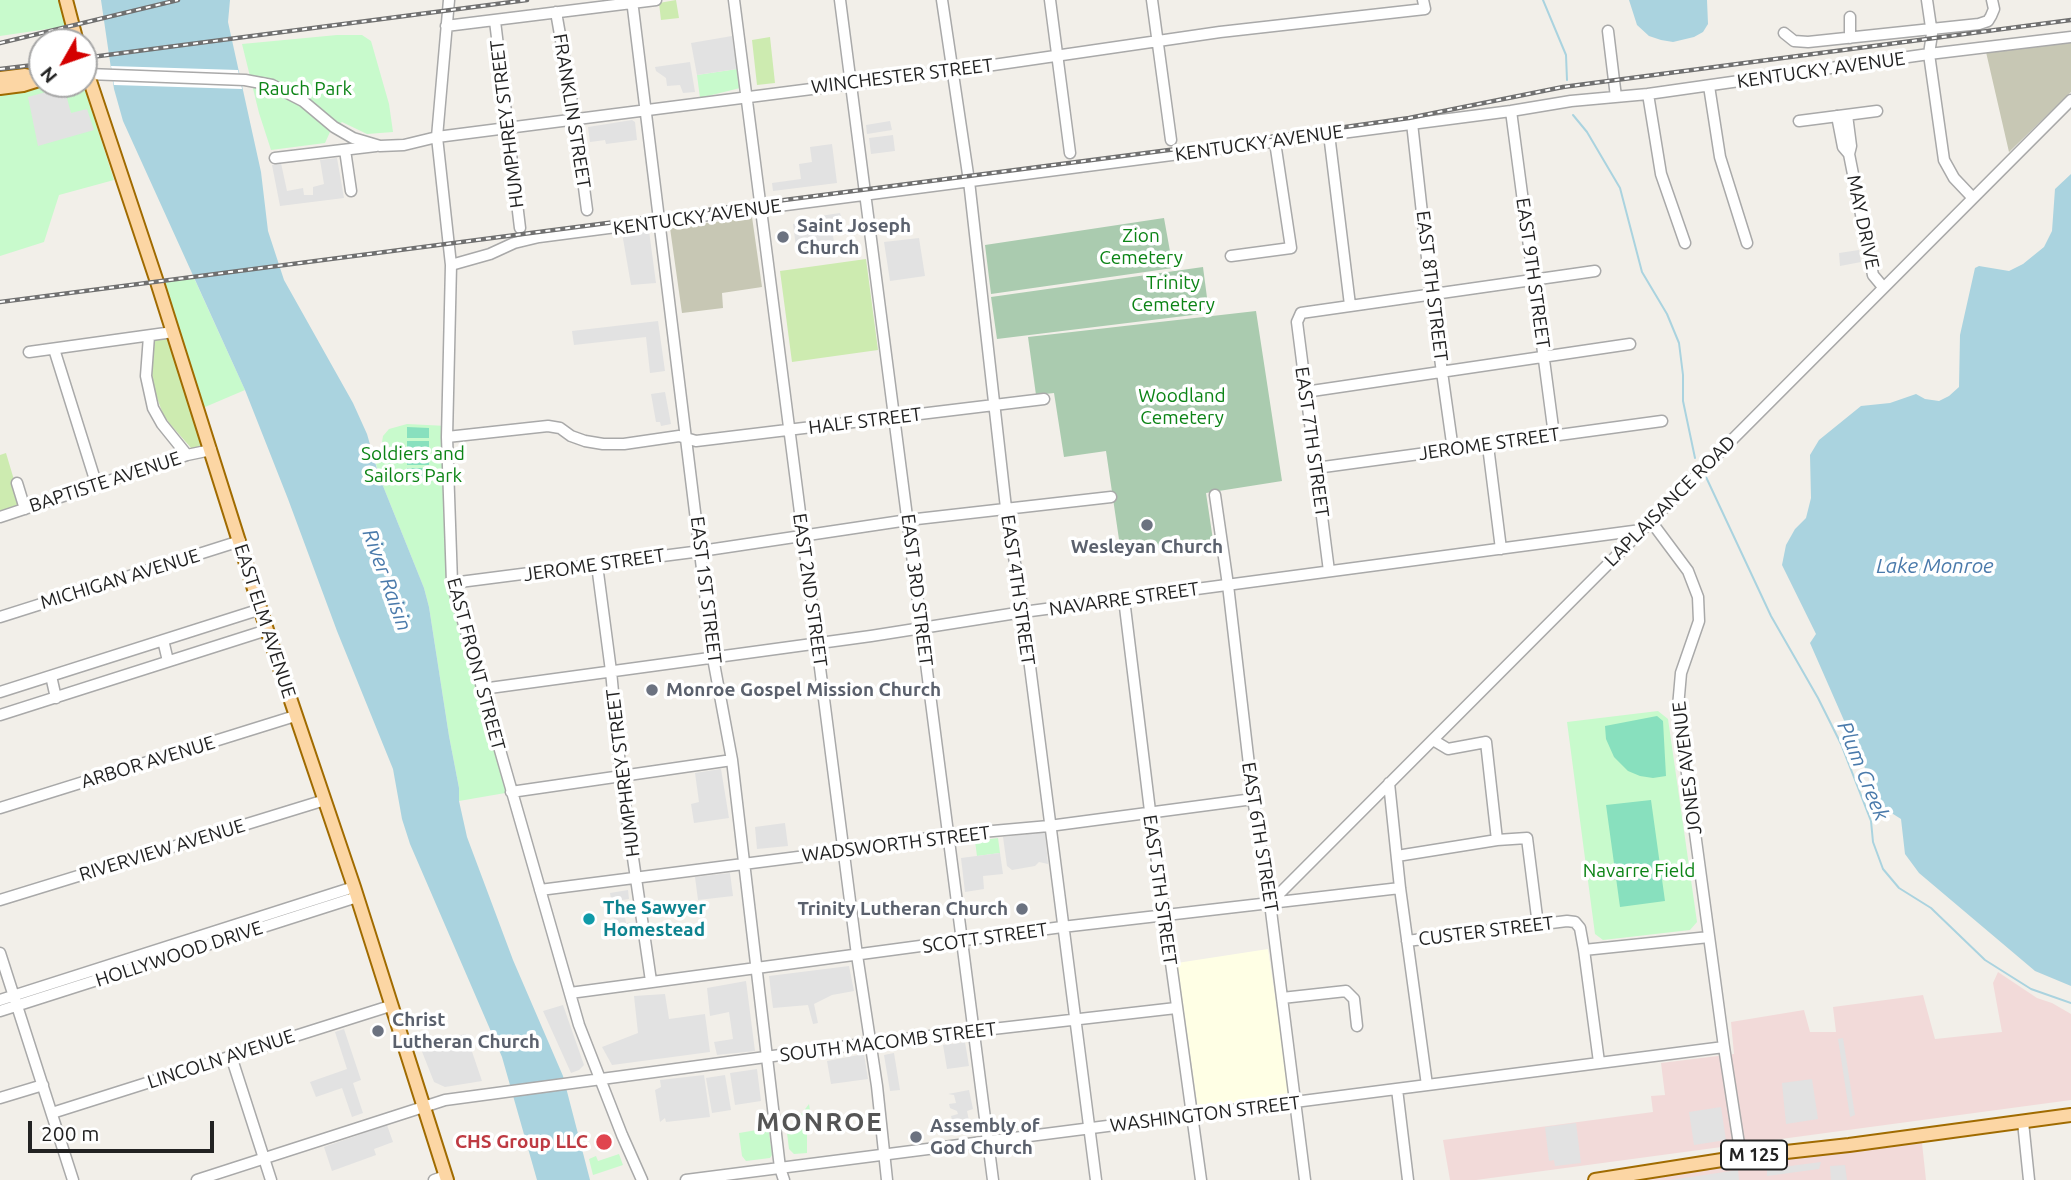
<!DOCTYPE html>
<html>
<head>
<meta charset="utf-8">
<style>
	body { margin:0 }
	#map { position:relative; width:2071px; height:1180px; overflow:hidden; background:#f2efe9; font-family:Ubuntu,sans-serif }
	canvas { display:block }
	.north { position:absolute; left:28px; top:28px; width:70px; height:70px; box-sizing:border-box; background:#fff; border:2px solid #a7a7a7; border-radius:50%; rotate:230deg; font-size:19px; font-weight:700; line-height:28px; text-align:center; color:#222 }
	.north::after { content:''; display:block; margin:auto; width:24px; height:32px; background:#d40000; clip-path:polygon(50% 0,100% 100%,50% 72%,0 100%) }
	.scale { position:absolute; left:28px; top:1121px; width:186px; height:32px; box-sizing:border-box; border:4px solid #222; border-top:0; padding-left:9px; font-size:21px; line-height:24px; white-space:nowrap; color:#222; -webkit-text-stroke:5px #fff; paint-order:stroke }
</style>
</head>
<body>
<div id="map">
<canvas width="2071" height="1180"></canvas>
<div class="north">N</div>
<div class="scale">200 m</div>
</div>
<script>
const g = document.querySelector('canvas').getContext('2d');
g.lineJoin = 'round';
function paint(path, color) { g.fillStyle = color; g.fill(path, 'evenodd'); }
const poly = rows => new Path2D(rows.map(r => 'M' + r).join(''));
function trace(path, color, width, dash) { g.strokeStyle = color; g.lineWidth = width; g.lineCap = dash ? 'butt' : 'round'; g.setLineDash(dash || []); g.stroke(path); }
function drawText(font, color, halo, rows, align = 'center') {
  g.font = font + ' Ubuntu,sans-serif'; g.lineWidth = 7; g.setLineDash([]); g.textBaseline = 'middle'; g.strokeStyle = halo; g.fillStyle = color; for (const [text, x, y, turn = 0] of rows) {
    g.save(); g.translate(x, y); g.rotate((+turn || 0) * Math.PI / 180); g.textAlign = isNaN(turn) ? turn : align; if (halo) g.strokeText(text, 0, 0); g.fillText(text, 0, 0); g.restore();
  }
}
paint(poly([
	[1998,972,2037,998,2052,1003,2071,1014,2071,1100,1476,1180,1450,1180,1443,1140,1653,1112,1651,1096,1665,1095,1661,1063,1734,1054,1731,1022,1804,1010,1810,1032,1836,1032,1833,1007,1923,995,1935,1039,2002,1032,1993,983],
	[1922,1143,1926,1180,1631,1180,1850,1150]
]), '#f2dad9');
paint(poly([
	[1268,949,1290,1096,1198,1109,1177,963]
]), '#ffffe5');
paint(poly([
	[2071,40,2071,92,2009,152,1986,52],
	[752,217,762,287,722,293,723,308,682,313,670,228]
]), '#c7c7b4');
paint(poly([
	[676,0,679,18,661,20,659,3],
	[770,37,775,83,757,85,752,40],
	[866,259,878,350,792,362,780,271],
	[167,335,204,445,198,450,192,449,170,424,163,414,153,387,151,369,153,343,155,338],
	[6,453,20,500,19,505,0,511,0,455]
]), '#cdebb0');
paint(poly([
	[1164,218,1173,268,991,294,985,245],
	[1203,267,1209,313,997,339,991,297],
	[1256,311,1282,481,1206,493,1213,540,1121,553,1106,451,1064,457,1054,393,1036,395,1028,337]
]), '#aacbaf');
paint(poly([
	[0,0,60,0,68,26,0,36],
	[337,35,362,35,371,41,389,104,393,132,367,134,342,122,330,132,325,143,271,150,259,113,242,44],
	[737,69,740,88,700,98,697,75],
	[57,84,81,84,84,87,114,180,59,195,44,242,0,256,0,91],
	[194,278,245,390,198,410,157,282],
	[407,424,447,426,452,583,511,792,459,801,459,788,449,736,429,607,424,588,379,476,372,448,381,448,383,436,389,429],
	[1658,711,1668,719,1697,922,1690,930,1603,940,1595,934,1567,722],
	[998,838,1000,853,977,856,975,841],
	[809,1104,813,1129,807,1130,807,1153,794,1154,789,1149,787,1133],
	[763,1129,769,1132,772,1155,770,1158,746,1161,742,1156,739,1133],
	[619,1154,623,1165,593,1175,589,1159,596,1156,598,1161]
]), '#c8facc');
paint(poly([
	[407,427,429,428,429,438,407,438],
	[407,441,429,441,429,452,407,451],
	[407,455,429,455,429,465,407,465],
	[407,468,429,468,429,479,407,478],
	[1657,716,1663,721,1666,776,1653,778,1640,776,1628,771,1614,757,1606,739,1605,726],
	[1651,800,1665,901,1620,907,1606,805]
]), '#88e0be');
paint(poly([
	[732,36,737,69,697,75,691,43],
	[690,62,695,92,683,93,680,85,667,86,666,78,656,71,655,67],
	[64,87,71,113,87,109,94,130,38,146,28,97],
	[632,120,635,122,637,140,606,144,605,140,590,142,588,127],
	[890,121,892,130,867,134,866,125],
	[893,135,895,151,871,154,869,138],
	[832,144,837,183,773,191,772,183,801,179,799,164,812,162,810,147],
	[337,158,344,198,280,206,272,165,281,163,287,191,303,188,304,195,313,195,313,187,324,184,320,160],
	[840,213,843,223,831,225,836,252,802,257,797,254,793,224,820,221,820,216],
	[649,231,656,283,631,285,622,233],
	[919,238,925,276,890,281,884,242],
	[1859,250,1861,262,1840,266,1839,253],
	[658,321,665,371,650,373,646,337,574,345,572,331],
	[665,392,671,424,661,426,660,422,656,422,651,394],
	[721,769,729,818,694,823,691,804,699,802,695,773],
	[785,823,788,846,757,849,755,827],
	[1045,832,1048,864,1039,862,1035,866,1012,870,1007,866,1003,837],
	[1000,853,1003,874,983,876,984,889,965,892,961,858],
	[730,873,733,896,698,900,695,877],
	[628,890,629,899,622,900,624,907,629,907,631,916,625,917,626,923,636,922,637,928,634,929,635,935,627,936,626,930,622,930,623,936,613,938,611,924,615,923,610,893],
	[849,966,854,991,832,995,814,1004,818,1023,813,1024,808,1005,773,1008,769,976],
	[746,981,755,1051,717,1055,714,1042,733,1039,729,1012,710,1016,707,988],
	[665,994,669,1019,705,1014,710,1052,612,1065,602,1047,638,1033,634,996],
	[563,1005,584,1065,579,1070,571,1073,543,1011],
	[344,1029,361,1080,353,1083,363,1113,352,1117,342,1088,316,1097,310,1082,347,1069,335,1032],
	[466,1034,482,1081,445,1087,434,1082,419,1044],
	[1843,1038,1855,1115,1850,1117,1838,1039],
	[965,1042,969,1066,947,1069,943,1045],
	[894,1053,900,1090,890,1091,884,1055],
	[864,1054,868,1079,831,1084,827,1061],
	[757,1069,761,1101,735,1105,730,1073],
	[704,1075,710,1117,666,1122,665,1118,660,1122,655,1090,661,1087,660,1080],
	[725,1075,731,1110,712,1113,706,1078],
	[1812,1079,1818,1119,1786,1124,1782,1083],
	[969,1090,973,1109,967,1111,971,1130,960,1132,954,1129,951,1116,958,1114,957,1111,950,1108,949,1104,956,1103,954,1095,948,1094],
	[1721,1107,1726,1140,1694,1145,1689,1112],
	[1576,1123,1581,1163,1555,1166,1554,1160,1549,1161,1545,1127],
	[387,1125,393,1142,374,1149,376,1155,332,1171,324,1147],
	[1821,1162,1819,1169,1767,1176,1767,1169],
	[1845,1165,1847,1180,1831,1180,1830,1166],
	[1738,1170,1739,1180,1670,1180]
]), '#e2e2e2');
paint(poly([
	[101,0,230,0,228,22,261,172,268,231,284,280,353,403,367,434,379,476,424,588,429,607,449,736,459,788,459,801,467,837,513,960,563,1076,590,1180,537,1180,502,1057,410,844,402,819,393,769,337,631,288,499,245,390,123,121,114,89],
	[1629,0,1707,0,1708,24,1703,32,1694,37,1673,42,1661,40,1649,36,1637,25],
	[2071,174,2071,986,2035,971,1919,873,1905,854,1901,819,1882,807,1810,643,1816,634,1782,565,1786,545,1795,529,1806,518,1811,498,1810,455,1819,440,1861,406,1890,403,1916,394,1925,399,1939,401,1949,396,1959,387,1960,335,1975,268,1979,266,2009,271,2023,264,2044,247,2052,231,2055,189]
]), '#aad3df');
paint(poly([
	[111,66,238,70,242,89,114,85]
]), '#fff');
trace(poly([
	[1543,0,1566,55,1567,80],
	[1573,115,1587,132,1620,188,1642,272,1667,314,1679,343,1683,375,1683,401,1695,458],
	[1706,477,1771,616,1818,698,1841,744,1871,821,1873,842,1883,869,1899,888,1931,908,1985,960,2031,989,2071,1003]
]), '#aad3df', 2);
const minor = poly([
	[449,0,437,137,451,265,447,437,452,583,579,1025,622,1135,642,1180],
	[632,0,713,658,732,760,780,1168,784,1180],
	[734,0,857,955,877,1086,887,1180],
	[840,0,993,1180],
	[942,0,969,181,1006,508,1023,612,1096,1180],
	[1050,0,1070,153],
	[1152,0,1171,140],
	[1927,0,1932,34,1929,54,1944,160,1954,178,1972,197],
	[556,12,575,120,587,210],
	[1850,17,1850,38],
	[495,21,520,228],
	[446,26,656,0],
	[1608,31,1616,97],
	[1784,33,1794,41,1808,42,1979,24,1988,21,1991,16,1994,9,1992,0],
	[88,74,245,80,272,85,303,101,334,127,353,138,380,146,404,145,437,137,952,71,1220,32,1425,9,1423,0],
	[1709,86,1720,157,1747,243],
	[1648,94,1661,174,1685,243],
	[1511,111,1554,435],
	[1847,115,1851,146,1849,154,1873,275,1883,287],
	[1837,116,1843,147,1849,154],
	[1799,121,1877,111],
	[1412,123,1431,294,1453,450],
	[1329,134,1350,305],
	[345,150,351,191],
	[275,158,376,146],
	[1231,256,1291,248,1275,142],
	[451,265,490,254,514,243,539,237,1511,111,1571,101,1648,94,1929,54,2071,37],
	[149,336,146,376,153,408,162,424,187,455],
	[54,349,97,486],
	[29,352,173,332],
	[1305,392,1630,344],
	[447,437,548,426,560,428,571,436,585,441,603,444,624,444,679,436,696,441,1044,399],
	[1488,446,1501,549],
	[1316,468,1662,421],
	[17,483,25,509],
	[1215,495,1228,585,1253,799,1270,903,1305,1180],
	[0,517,187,455,211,450],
	[1650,520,1688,571,1698,597,1699,621,1681,673,1678,707,1724,1047,1741,1157],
	[597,565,611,671,621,776,651,981],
	[1329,571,1297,322,1301,313,1595,271],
	[452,583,701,551,908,520,1111,497],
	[1124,599,1150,811,1201,1180],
	[0,617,240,541],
	[163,640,168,661],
	[51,676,56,698],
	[482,689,871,636,1023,612,1641,530],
	[0,692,261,609],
	[0,715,267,630],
	[1433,740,1448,749,1486,742,1497,840],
	[1389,783,1400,888,1427,1085],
	[511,792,732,760],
	[0,808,295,716],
	[1397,856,1497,840,1527,838,1538,925],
	[540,890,845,851,948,835,1049,826,1253,799],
	[0,900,325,800],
	[1270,903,2071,100],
	[1407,941,1567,921,1575,922,1580,928,1584,950,1599,1062],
	[1584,950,1709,937],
	[0,953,73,1180],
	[570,993,1062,927,1400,888],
	[1282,998,1346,991,1354,999,1357,1026],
	[0,1000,354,887],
	[0,1011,357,897],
	[231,1056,271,1180],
	[1397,1089,1408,1180],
	[0,1098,43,1085],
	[52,1113,390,1006],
	[2023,1122,2029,1180],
	[197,1180,445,1100,870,1043,1176,1008],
	[434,1180,445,1176],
	[686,1180,1724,1047]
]);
const major = poly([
	[66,0,77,42],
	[84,63,157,282,267,630,354,887,447,1180],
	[0,78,25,75,40,79],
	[0,88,23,85,42,79],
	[1595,1180,1741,1157,1849,1145,2071,1115]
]);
trace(minor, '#a9a9a9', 13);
trace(major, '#a06b00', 16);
trace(minor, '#fff', 10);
trace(major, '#fcd6a4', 12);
const rail = poly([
	[0,43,178,0],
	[84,58,527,0],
	[0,69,42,64],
	[0,302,1338,128,1409,118,1563,87,2071,20]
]);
trace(rail, '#707070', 4.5);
trace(rail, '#fff', 2, [5]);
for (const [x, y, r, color] of [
	[783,237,7,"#6b7280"],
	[1147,525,7,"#6b7280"],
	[652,690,7,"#6b7280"],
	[1022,909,7,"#6b7280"],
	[589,919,7,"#0f9aa8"],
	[378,1031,7,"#6b7280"],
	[916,1137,7,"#6b7280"],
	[604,1142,9,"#e0444e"]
]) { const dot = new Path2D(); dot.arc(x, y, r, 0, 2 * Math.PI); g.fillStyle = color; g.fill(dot); trace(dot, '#fff', 2.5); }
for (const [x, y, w] of [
	[1754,1155,66]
]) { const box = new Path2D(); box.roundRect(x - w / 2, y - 14.5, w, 29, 5); g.fillStyle = '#fff'; g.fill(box); trace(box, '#222', 2); }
drawText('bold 18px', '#222', null, [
	["M 125",1754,1155]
]);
drawText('19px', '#222', '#fff', [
	["KENTUCKY AVENUE",1821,70,-8],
	["WINCHESTER STREET",902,76,-7],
	["FRANKLIN STREET",572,111,81],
	["HUMPHREY STREET",507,124,-97],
	["KENTUCKY AVENUE",1259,143,-8],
	["KENTUCKY AVENUE",697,217,-8],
	["MAY DRIVE",1863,222,78],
	["EAST 9TH STREET",1533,273,82],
	["EAST 8TH STREET",1432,286,83],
	["HALF STREET",865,421,-7],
	["EAST 7TH STREET",1312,442,82],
	["JEROME STREET",1489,444,-8],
	["BAPTISTE AVENUE",105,482,-18],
	["LAPLAISANCE ROAD",1670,501,-45],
	["JEROME STREET",594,565,-8],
	["MICHIGAN AVENUE",120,579,-17],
	["EAST 1ST STREET",706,590,83],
	["EAST 2ND STREET",810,590,82],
	["EAST 3RD STREET",917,590,83],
	["EAST 4TH STREET",1018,590,82],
	["NAVARRE STREET",1124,599,-8],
	["EAST ELM AVENUE",265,621,72],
	["EAST FRONT STREET",476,664,75],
	["ARBOR AVENUE",148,762,-17],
	["JONES AVENUE",1687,768,-97],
	["HUMPHREY STREET",623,773,-97],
	["EAST 6TH STREET",1260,837,81],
	["WADSWORTH STREET",896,844,-7],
	["RIVERVIEW AVENUE",162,850,-17],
	["EAST 5TH STREET",1160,890,82],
	["CUSTER STREET",1486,931,-7],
	["SCOTT STREET",985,938,-8],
	["HOLLYWOOD DRIVE",179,954,-18],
	["SOUTH MACOMB STREET",888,1042,-7],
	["LINCOLN AVENUE",221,1059,-18],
	["WASHINGTON STREET",1205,1114,-7]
]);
drawText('19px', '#0c8416', '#fff', [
	["Rauch Park",305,89],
	["Zion",1141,236],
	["Cemetery",1141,258],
	["Trinity",1173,283],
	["Cemetery",1173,305],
	["Woodland",1182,396],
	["Cemetery",1182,418],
	["Soldiers and",413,454],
	["Sailors Park",413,476],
	["Navarre Field",1639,871]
]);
drawText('bold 19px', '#5b616d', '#fff', [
	["Saint Joseph",797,226],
	["Church",797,248],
	["Wesleyan Church",1147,547,"center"],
	["Monroe Gospel Mission Church",666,690],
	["Trinity Lutheran Church",1008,909,"right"],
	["Christ",392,1020],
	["Lutheran Church",392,1042],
	["Assembly of",930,1126],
	["God Church",930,1148]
], 'left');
drawText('bold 19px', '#0d838f', '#fff', [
	["The Sawyer",603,908],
	["Homestead",603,930]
], 'left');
drawText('bold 19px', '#be3a42', '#fff', [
	["CHS Group LLC",588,1142]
], 'right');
drawText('italic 21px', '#4a7aab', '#fff', [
	["Lake Monroe",1935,566],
	["River Raisin",387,580,70],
	["Plum Creek",1863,771,68]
]);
g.letterSpacing = '2px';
drawText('bold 26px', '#555', '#fff', [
	["MONROE",820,1122]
]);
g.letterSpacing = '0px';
</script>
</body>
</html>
